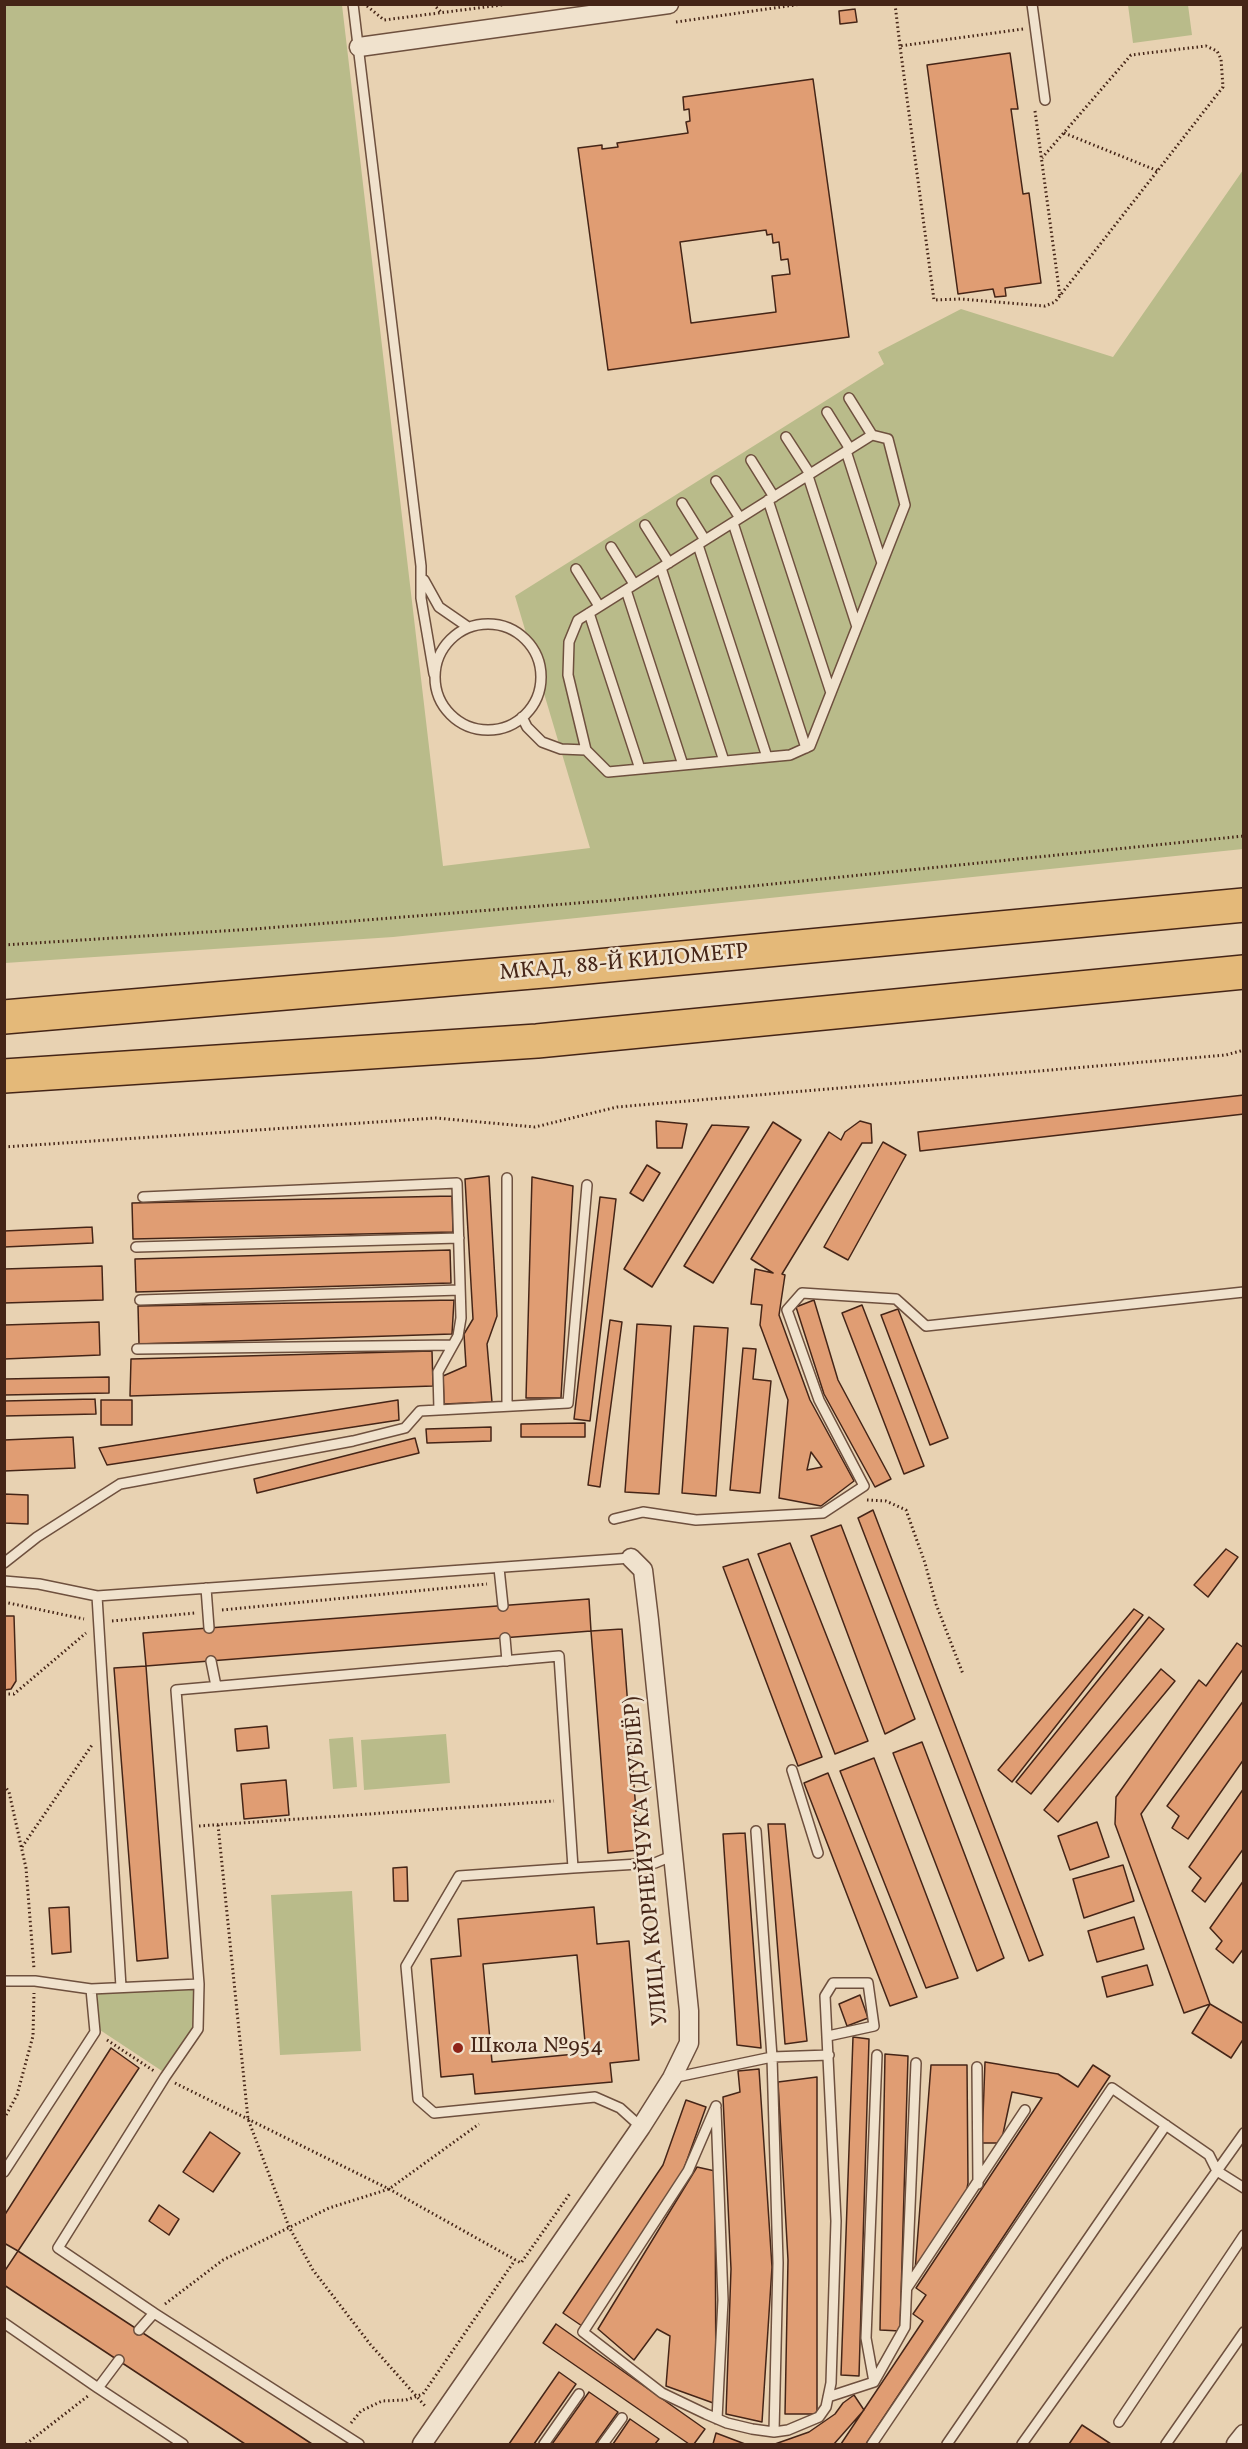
<!DOCTYPE html>
<html>
<head>
<meta charset="utf-8">
<style>
	body { margin:0 }
	#map { position:relative; width:1248px; height:2449px; overflow:hidden; background:#e8d2b2; font-family:Vollkorn,serif }
	canvas { display:block }
	.frame { position:absolute; inset:0; border:6px solid #452517; pointer-events:none }
</style>
</head>
<body>
<div id="map">
<canvas width="1248" height="2449"></canvas>
<div class="frame"></div>
</div>
<script>
const g = document.querySelector('canvas').getContext('2d');
g.lineJoin = 'round';
function paint(path, color) { g.fillStyle = color; g.fill(path, 'evenodd'); }
const poly = rows => new Path2D(rows.map(r => 'M' + r).join(''));
function trace(path, color, width, dash) { g.strokeStyle = color; g.lineWidth = width; g.lineCap = dash ? 'butt' : 'round'; g.setLineDash(dash || []); g.stroke(path); }
function drawText(font, color, halo, rows, align = 'center') {
  g.font = font + ' Vollkorn,serif'; g.lineWidth = 5; g.setLineDash([]); g.textBaseline = 'middle'; g.strokeStyle = halo; g.fillStyle = color; for (const [text, x, y, turn = 0] of rows) {
    g.save(); g.translate(x, y); g.rotate((+turn || 0) * Math.PI / 180); g.textAlign = isNaN(turn) ? turn : align; if (halo) g.strokeText(text, 0, 0); g.fillText(text, 0, 0); g.restore();
  }
}
paint(poly([
	[5,5,342,5,443,866,590,848,515,596,884,364,878,352,961,309,1113,357,1243,170,1243,849,393,937,5,963],
	[1128,5,1188,5,1192,35,1133,43],
	[446,1734,450,1783,364,1790,361,1740],
	[353,1737,357,1787,333,1789,329,1739],
	[352,1891,361,2051,280,2055,271,1895],
	[194,1988,193,2029,162,2071,100,2030,97,1993]
]), '#b9bb8a');
const building = poly([
	[855,9,857,22,840,24,839,11,855,9],
	[1010,53,1018,109,1011,109,1023,194,1029,193,1041,283,1005,288,1006,296,995,297,993,289,958,294,927,65,1010,53],
	[813,79,849,337,608,370,578,148,602,145,602,149,618,147,617,143,688,133,686,122,690,121,689,109,684,110,683,97,813,79],
	[766,230,767,235,772,234,773,243,779,242,781,260,788,259,790,274,772,276,776,312,691,323,680,242,766,230],
	[1244,1095,1244,1114,920,1151,918,1132,1244,1095],
	[656,1121,687,1124,682,1148,657,1148,656,1121],
	[860,1121,871,1124,872,1143,862,1143,782,1274,785,1275,779,1315,810,1400,854,1481,821,1506,779,1498,788,1400,760,1325,762,1305,751,1304,755,1269,773,1273,751,1259,829,1132,841,1140,845,1132,860,1121],
	[811,1452,822,1467,807,1470,811,1452],
	[773,1122,801,1140,713,1283,684,1266,773,1122],
	[712,1125,749,1127,652,1287,624,1269,712,1125],
	[883,1142,906,1155,848,1260,824,1247,883,1142],
	[647,1165,660,1173,643,1201,630,1193,647,1165],
	[489,1176,497,1316,487,1344,492,1402,444,1404,443,1376,466,1366,464,1334,473,1319,465,1179,489,1176],
	[532,1177,573,1186,561,1398,526,1398,532,1177],
	[452,1196,453,1232,133,1239,132,1203,452,1196],
	[600,1197,616,1199,590,1421,574,1419,600,1197],
	[92,1227,93,1243,4,1247,4,1231,92,1227],
	[450,1250,451,1283,136,1292,135,1259,450,1250],
	[102,1266,103,1300,4,1303,4,1269,102,1266],
	[454,1300,452,1334,139,1344,138,1306,454,1300],
	[814,1300,838,1380,891,1479,875,1487,824,1394,796,1307,814,1300],
	[862,1305,924,1466,904,1474,842,1313,862,1305],
	[898,1309,948,1438,930,1445,881,1315,898,1309],
	[610,1320,622,1322,600,1487,588,1485,610,1320],
	[99,1322,100,1355,4,1359,4,1325,99,1322],
	[637,1324,671,1326,659,1494,625,1492,637,1324],
	[694,1326,728,1328,716,1496,682,1493,694,1326],
	[743,1348,756,1349,753,1379,771,1381,760,1493,730,1490,743,1348],
	[432,1351,433,1386,130,1396,131,1359,432,1351],
	[109,1377,109,1393,4,1395,4,1379,109,1377],
	[95,1399,96,1414,4,1416,4,1401,95,1399],
	[101,1400,132,1400,132,1425,101,1425,101,1400],
	[398,1400,399,1420,107,1465,99,1448,398,1400],
	[585,1423,585,1437,521,1437,521,1424,585,1423],
	[491,1427,491,1441,427,1443,426,1429,491,1427],
	[73,1437,75,1468,4,1471,4,1440,73,1437],
	[415,1438,419,1453,257,1493,254,1479,415,1438],
	[4,1494,28,1495,28,1524,4,1523,4,1494],
	[873,1510,1043,1955,1029,1961,858,1518,873,1510],
	[841,1525,915,1719,885,1734,811,1536,841,1525],
	[790,1543,868,1741,835,1754,758,1554,790,1543],
	[1226,1549,1238,1557,1208,1597,1194,1585,1226,1549],
	[748,1559,822,1757,798,1766,723,1567,748,1559],
	[589,1599,591,1631,146,1666,143,1633,589,1599],
	[1134,1609,1143,1615,1012,1782,998,1770,1134,1609],
	[4,1616,14,1616,16,1681,11,1689,4,1690,4,1616],
	[1149,1617,1164,1629,1031,1794,1016,1782,1149,1617],
	[622,1629,639,1850,608,1853,591,1631,622,1629],
	[1237,1643,1244,1648,1244,1668,1141,1814,1210,2004,1184,2013,1115,1824,1116,1797,1199,1680,1206,1686,1237,1643],
	[146,1666,168,1958,137,1961,114,1668,146,1666],
	[1161,1669,1175,1681,1058,1822,1044,1810,1161,1669],
	[1244,1700,1244,1759,1188,1839,1172,1828,1179,1816,1167,1806,1244,1700],
	[267,1726,269,1748,237,1751,235,1729,267,1726],
	[922,1742,1004,1958,977,1971,893,1753,922,1742],
	[874,1758,958,1978,926,1988,840,1771,874,1758],
	[828,1773,917,1997,890,2006,804,1783,828,1773],
	[286,1780,289,1815,244,1819,241,1784,286,1780],
	[1244,1788,1244,1848,1205,1902,1192,1891,1201,1878,1189,1867,1244,1788],
	[1097,1822,1109,1857,1070,1870,1058,1836,1097,1822],
	[768,1824,785,1824,807,2041,785,2044,768,1824],
	[745,1833,761,2048,737,2045,723,1834,745,1833],
	[1123,1865,1134,1901,1084,1918,1073,1879,1123,1865],
	[407,1867,408,1901,394,1901,393,1868,407,1867],
	[1244,1880,1244,1948,1233,1963,1216,1949,1222,1941,1210,1928,1244,1880],
	[69,1907,71,1952,52,1954,49,1908,69,1907],
	[594,1907,597,1944,629,1941,639,2060,610,2063,612,2082,475,2094,473,2074,441,2077,431,1959,461,1956,458,1919,594,1907],
	[577,1955,586,2053,492,2062,483,1964,577,1955],
	[1134,1917,1144,1949,1097,1962,1088,1931,1134,1917],
	[1147,1965,1153,1985,1107,1997,1102,1977,1147,1965],
	[860,1995,868,2018,847,2026,839,2004,860,1995],
	[1210,2004,1244,2024,1244,2038,1231,2058,1192,2033,1210,2004],
	[853,2037,869,2039,859,2376,841,2375,853,2037],
	[111,2048,139,2068,18,2251,4,2243,4,2216,111,2048],
	[885,2054,908,2056,900,2331,880,2330,885,2054],
	[985,2062,1058,2074,1078,2087,1093,2065,1110,2076,866,2444,841,2444,923,2321,913,2314,926,2295,916,2288,1042,2098,1012,2092,1001,2143,982,2143,985,2062],
	[931,2065,967,2065,968,2183,966,2194,915,2271,931,2065],
	[759,2069,772,2267,762,2422,726,2414,731,2269,723,2097,740,2092,738,2071,759,2069],
	[817,2077,817,2414,785,2414,788,2260,778,2082,817,2077],
	[686,2100,706,2107,681,2177,582,2326,563,2313,663,2165,686,2100],
	[210,2132,240,2153,213,2192,183,2172,210,2132],
	[697,2167,715,2171,716,2404,666,2386,670,2336,657,2329,634,2360,598,2329,697,2167],
	[159,2205,179,2219,169,2235,149,2221,159,2205],
	[18,2251,312,2444,245,2444,4,2285,4,2272,18,2251],
	[556,2324,705,2429,694,2444,689,2444,543,2343,556,2324],
	[559,2372,576,2384,534,2444,509,2444,559,2372],
	[589,2392,618,2412,595,2444,552,2444,589,2392],
	[854,2395,864,2410,834,2444,775,2444,809,2432,835,2414,843,2403,854,2395],
	[630,2419,659,2439,655,2444,613,2444,630,2419],
	[1082,2425,1111,2444,1069,2444,1082,2425],
	[716,2433,745,2444,713,2444,716,2433]
]);
paint(building, '#e09d73');
trace(building, '#452517', 1.5);
const lane = poly([
	[353,4,421,566,421,598,434,674],
	[1032,4,1045,100],
	[827,412,850,449],
	[786,437,810,474],
	[846,451,882,563],
	[751,460,774,497],
	[808,476,857,627],
	[716,481,740,518],
	[768,500,831,693],
	[682,503,705,540],
	[733,523,806,748],
	[645,525,669,563],
	[698,545,767,757],
	[611,547,634,584],
	[661,568,724,761],
	[576,569,599,606],
	[424,580,439,607,468,627],
	[626,590,683,765],
	[589,613,640,769],
	'435 677a53 53 0 1 1 106 0a53 53 0 1 1-106 0Z',
	[522,717,527,727,542,742,561,749,586,750,608,772,790,755,810,746,905,505,888,439,872,435,849,398],
	[586,750,568,675,569,642,578,620,872,435],
	[143,1197,457,1183,461,1318,458,1336,438,1372,439,1410],
	[136,1247,459,1238],
	[140,1300,460,1290],
	[137,1349,453,1345],
	[507,1406,507,1178],
	[614,1519,643,1512,696,1520,823,1513,864,1486,819,1400,787,1310,802,1293,896,1299,926,1326,1244,1292],
	[4,1563,37,1537,120,1484,353,1441,405,1428,420,1411,568,1403,587,1185],
	[499,1568,503,1606],
	[4,1581,39,1584,97,1596,631,1558],
	[206,1588,209,1628],
	[97,1596,121,1987],
	[505,1638,507,1661],
	[211,1661,216,1686],
	[792,1770,818,1853],
	[756,1831,772,2057,778,2263,774,2432],
	[573,1868,459,1876,406,1966,418,2099,434,2113,595,2097,620,2108,641,2127],
	[4,1981,35,1981,91,1989,199,1984,198,2029,165,2077,58,2248,154,2313,139,2330],
	[199,1984,176,1690,559,1656,573,1868,655,1863,674,1855],
	[977,2067,978,2184],
	[672,2078,772,2057,829,2055],
	[716,2106,688,2171,583,2332,662,2393,706,2414,727,2423,752,2429,774,2432,788,2430,819,2417,826,2407,831,2383,836,2221,825,1996,833,1983,868,1983,874,2026,828,2036],
	[716,2109,723,2300,717,2419],
	[4,2172,95,2032,91,1989],
	[907,2288,1025,2110],
	[154,2313,359,2444],
	[4,2323,98,2388],
	[119,2360,98,2388,183,2444],
	[874,2382,866,2338,877,2055],
	[828,2397,874,2382,905,2327,916,2063],
	[1119,2422,1244,2235],
	[544,2444,579,2394],
	[603,2444,622,2418],
	[872,2444,1112,2088,1209,2155,1217,2171,1244,2188],
	[947,2444,1166,2125],
	[1022,2444,1244,2133],
	[1166,2444,1244,2332]
]);
const street = poly([
	[359,47,669,4],
	[422,2444,641,2127,672,2078,689,2043,689,2011,649,1620,643,1570,631,1558],
	[1236,2444,1244,2434]
]);
const highway = poly([
	[4,1017,555,970,1244,905],
	[4,1076,537,1041,1244,972]
]);
trace(lane, '#6e503e', 12);
trace(street, '#6e503e', 21);
trace(highway, '#452517', 36);
trace(poly([
	[433,4,442,13],
	[895,4,900,46],
	[367,6,384,20,509,4],
	[676,22,802,4],
	[1023,29,900,46,934,300,961,299,1045,306,1055,302,1223,87,1221,59,1217,51,1206,46,1131,55,1042,158],
	[1035,111,1060,296],
	[1064,133,1158,171],
	[4,945,254,929,615,900,1244,836],
	[4,1147,436,1118,535,1127,617,1107,1226,1055,1244,1050],
	[867,1500,886,1501,906,1510,925,1563,936,1604,963,1674],
	[4,1602,84,1619],
	[222,1610,487,1584],
	[112,1621,195,1613],
	[4,1694,14,1694,86,1633],
	[4,1785,9,1792,26,1868,34,1969],
	[218,1825,248,2119,289,2227,313,2270,370,2344,426,2407],
	[199,1826,554,1801],
	[22,1847,92,1745],
	[107,2040,154,2071],
	[175,2083,389,2189,521,2263,571,2192],
	[4,2119,17,2095,33,2036,34,1993],
	[165,2304,223,2260,329,2208,389,2189,479,2124],
	[351,2423,361,2411,382,2401,406,2400,423,2394,515,2260],
	[26,2444,88,2396]
]), '#452517', 3, [1.5, 3]);
trace(lane, '#f0e2cd', 9);
trace(street, '#f0e2cd', 18);
trace(highway, '#e4b979', 33);
for (const [x, y, r, color] of [
	[458,2048,6,"#8f2418"]
]) { const dot = new Path2D(); dot.arc(x, y, r, 0, 2 * Math.PI); g.fillStyle = color; g.fill(dot); trace(dot, '#f0e2cd', 2); }
drawText('22px', '#452517', '#f0e2cd', [
	["МКАД, 88-Й КИЛОМЕТР",624,964,-5],
	["УЛИЦА КОРНЕЙЧУКА (ДУБЛЁР)",648,1861,-95]
]);
drawText('22px', '#452517', '#f0e2cd', [
	["Школа №954",470,2048]
], 'left');
</script>
</body>
</html>
